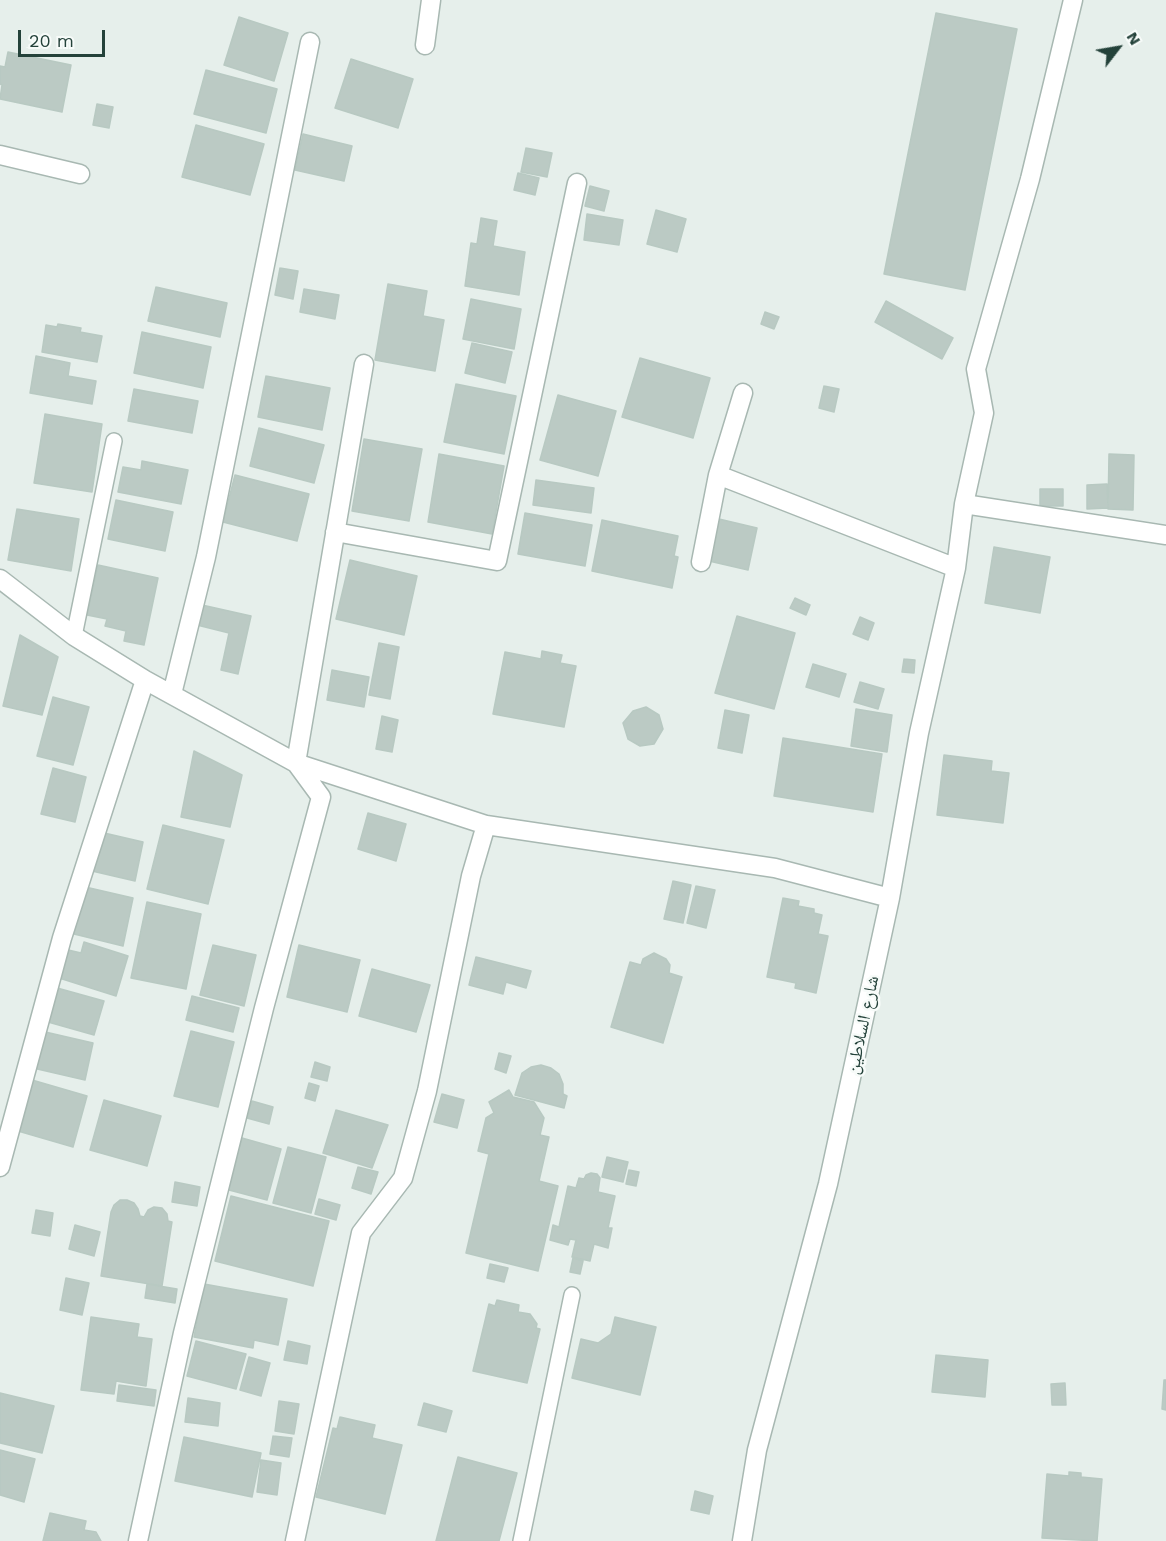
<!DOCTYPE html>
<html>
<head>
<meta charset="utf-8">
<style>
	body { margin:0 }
	#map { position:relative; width:1166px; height:1541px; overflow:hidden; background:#e6efeb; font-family:"Work Sans",sans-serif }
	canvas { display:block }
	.north { position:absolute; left:1088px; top:18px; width:60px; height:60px; -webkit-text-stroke:4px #f7fbf9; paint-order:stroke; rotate:59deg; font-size:16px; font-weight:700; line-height:24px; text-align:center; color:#24423a }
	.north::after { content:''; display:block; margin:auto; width:21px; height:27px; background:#24423a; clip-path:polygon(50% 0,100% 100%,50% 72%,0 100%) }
	.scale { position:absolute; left:18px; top:30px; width:87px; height:27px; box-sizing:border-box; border:3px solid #24423a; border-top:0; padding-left:8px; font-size:18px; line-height:21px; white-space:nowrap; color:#24423a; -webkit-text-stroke:4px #f7fbf9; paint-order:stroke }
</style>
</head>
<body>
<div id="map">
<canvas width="1166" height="1541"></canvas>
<div class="north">N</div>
<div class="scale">20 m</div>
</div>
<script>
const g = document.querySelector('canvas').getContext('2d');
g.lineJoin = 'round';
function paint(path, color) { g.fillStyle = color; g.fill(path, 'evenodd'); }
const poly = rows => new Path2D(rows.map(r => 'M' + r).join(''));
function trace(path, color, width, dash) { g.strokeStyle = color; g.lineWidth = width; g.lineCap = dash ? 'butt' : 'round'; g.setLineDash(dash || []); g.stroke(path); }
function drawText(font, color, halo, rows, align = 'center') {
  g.font = font + ' "Work Sans","Noto Naskh Arabic",sans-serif'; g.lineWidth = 5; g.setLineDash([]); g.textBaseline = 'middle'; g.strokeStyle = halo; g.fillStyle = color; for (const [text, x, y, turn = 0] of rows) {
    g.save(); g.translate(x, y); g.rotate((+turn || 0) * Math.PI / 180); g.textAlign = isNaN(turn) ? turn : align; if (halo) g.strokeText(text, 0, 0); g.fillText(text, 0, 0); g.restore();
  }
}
const building = poly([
	[936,13,1017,29,965,290,884,274,936,13],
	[239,17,288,33,274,81,224,65,239,17],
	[8,52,71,65,62,112,0,99,2,85,0,84,0,66,5,67,8,52],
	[351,59,413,79,398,128,335,108,351,59],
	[206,70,277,89,266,133,194,114,206,70],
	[97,104,113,107,109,128,93,125,97,104],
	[196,125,264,144,250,195,182,177,196,125],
	[303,134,352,146,344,181,295,170,303,134],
	[526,148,552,153,547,177,521,172,526,148],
	[518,173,539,178,535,195,514,190,518,173],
	[590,186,609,191,604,211,585,206,590,186],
	[656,210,686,219,677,252,647,244,656,210],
	[587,214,623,220,619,245,584,240,587,214],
	[481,218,497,221,493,246,525,252,519,295,465,286,471,243,477,244,481,218],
	[280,268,298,271,293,299,275,295,280,268],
	[388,284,427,291,423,316,444,320,435,371,375,360,388,284],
	[156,287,227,303,220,337,148,321,156,287],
	[304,289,339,295,335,319,300,312,304,289],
	[471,299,521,309,514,349,463,339,471,299],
	[886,301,953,338,942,359,875,322,886,301],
	[765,312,779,317,774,329,761,324,765,312],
	[58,324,81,328,80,332,102,336,97,362,42,352,46,325,57,327,58,324],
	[142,332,211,347,203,388,134,373,142,332],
	[472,343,512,352,505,383,465,373,472,343],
	[36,356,70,363,68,376,96,381,92,404,30,393,36,356],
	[640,358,710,378,693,438,622,417,640,358],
	[266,376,330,388,322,430,258,417,266,376],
	[456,384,516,396,504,454,444,442,456,384],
	[824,386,839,389,834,412,819,408,824,386],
	[134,389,198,401,192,433,128,421,134,389],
	[558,395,616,411,598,476,540,460,558,395],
	[45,414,102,424,92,492,34,483,45,414],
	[259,428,324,445,314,483,250,466,259,428],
	[364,439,422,449,409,521,352,511,364,439],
	[439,454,504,466,492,534,428,522,439,454],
	[1109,454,1134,455,1133,510,1108,509,1109,454],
	[142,461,188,470,181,504,118,492,123,467,141,470,142,461],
	[235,475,309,494,297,541,223,522,235,475],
	[536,480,594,488,591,513,533,505,536,480],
	[1107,484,1108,508,1087,509,1087,485,1107,484],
	[1040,489,1063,489,1063,506,1040,506,1040,489],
	[116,500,173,512,165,551,108,539,116,500],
	[17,509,79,519,71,571,8,560,17,509],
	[525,513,592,525,585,566,518,554,525,513],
	[719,519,757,528,748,570,709,561,719,519],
	[602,520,678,536,674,556,678,557,672,588,592,571,602,520],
	[994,547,1050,557,1040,613,985,603,994,547],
	[350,560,417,576,404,635,336,619,350,560],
	[98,565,158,578,144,645,124,641,126,631,105,626,107,619,87,615,98,565],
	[795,598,810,605,806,615,790,608,795,598],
	[202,605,251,616,238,674,221,670,229,633,197,625,202,605],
	[737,616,795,633,774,709,715,693,737,616],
	[860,617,874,623,868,640,853,634,860,617],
	[20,635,58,657,42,715,3,706,20,635],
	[379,643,399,647,390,699,369,695,379,643],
	[542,651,562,655,560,663,576,666,564,727,493,714,505,652,541,659,542,651],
	[904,659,915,660,914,673,902,672,904,659],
	[813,664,846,674,839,697,806,687,813,664],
	[332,670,369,677,364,707,327,700,332,670],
	[860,682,884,689,878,709,854,702,860,682],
	[53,697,89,707,73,765,37,756,53,697],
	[646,707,659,715,663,729,654,744,640,746,628,739,623,723,633,711,646,707],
	[856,709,892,715,887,752,851,746,856,709],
	[725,710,749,715,742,753,718,748,725,710],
	[382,716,398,720,392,752,376,749,382,716],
	[783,738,882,754,873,812,774,796,783,738],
	[194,751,242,775,230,827,181,817,194,751],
	[944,755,992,761,991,771,1009,773,1003,823,937,815,944,755],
	[53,768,86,777,75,822,41,814,53,768],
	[368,813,406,824,396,861,358,849,368,813],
	[163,825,224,840,208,904,147,889,163,825],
	[100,832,143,842,135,881,92,871,100,832],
	[673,881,691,885,683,923,664,919,673,881],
	[81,886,133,898,123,946,70,933,81,886],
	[696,886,715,890,706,928,687,923,696,886],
	[783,898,799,901,798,906,814,909,814,913,822,915,818,934,828,936,816,993,795,988,796,983,767,977,783,898],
	[147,902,201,914,186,989,131,978,147,902],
	[84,942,128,956,116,996,56,977,64,949,81,953,84,942],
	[213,945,256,955,244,1006,200,995,213,945],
	[299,945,360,960,347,1012,287,997,299,945],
	[654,953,666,959,670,965,669,973,682,977,663,1043,611,1027,630,962,641,965,643,959,654,953],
	[476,957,531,971,526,988,506,982,503,994,469,985,476,957],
	[372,969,430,985,416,1032,359,1016,372,969],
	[50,986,104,1001,94,1035,41,1020,50,986],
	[192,996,239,1008,233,1032,186,1020,192,996],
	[41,1031,93,1043,85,1080,33,1068,41,1031],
	[191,1031,234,1042,218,1107,174,1096,191,1031],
	[499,1053,511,1056,506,1073,495,1069,499,1053],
	[315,1062,330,1067,327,1081,311,1077,315,1062],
	[541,1065,551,1068,559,1074,563,1084,563,1094,567,1096,564,1108,515,1095,522,1073,531,1067,541,1065],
	[32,1080,87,1096,73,1147,18,1131,32,1080],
	[309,1083,319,1086,315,1101,305,1098,309,1083],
	[509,1090,513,1097,534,1102,544,1118,540,1135,549,1137,539,1181,558,1186,538,1271,466,1253,489,1154,478,1151,486,1118,494,1113,489,1102,509,1090],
	[442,1094,464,1100,457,1128,434,1122,442,1094],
	[104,1100,161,1116,147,1166,90,1150,104,1100],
	[252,1101,273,1107,269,1124,247,1118,252,1101],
	[336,1110,388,1125,372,1168,323,1153,336,1110],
	[242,1138,281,1149,267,1200,229,1190,242,1138],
	[288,1147,326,1157,311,1213,273,1203,288,1147],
	[607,1157,628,1162,623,1182,602,1177,607,1157],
	[358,1167,378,1172,371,1194,352,1188,358,1167],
	[629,1170,639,1172,636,1186,626,1184,629,1170],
	[591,1173,597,1174,600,1178,598,1192,615,1196,608,1228,612,1228,608,1248,594,1244,590,1261,572,1257,576,1240,570,1239,568,1245,550,1240,553,1225,559,1227,568,1186,576,1188,579,1178,584,1179,586,1175,591,1173],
	[175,1182,200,1187,197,1206,172,1202,175,1182],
	[231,1196,329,1221,313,1286,215,1261,231,1196],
	[319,1199,340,1205,336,1220,315,1214,319,1199],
	[120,1200,127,1200,134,1203,138,1209,140,1216,144,1217,148,1210,154,1207,162,1208,167,1214,168,1221,172,1222,162,1286,101,1276,111,1212,114,1205,120,1200],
	[36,1210,53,1213,50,1236,32,1233,36,1210],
	[75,1225,100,1232,94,1256,69,1249,75,1225],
	[573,1258,583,1261,580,1274,570,1272,573,1258],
	[490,1264,508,1268,504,1282,487,1278,490,1264],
	[66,1278,89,1283,82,1315,60,1310,66,1278],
	[147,1284,177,1289,175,1303,145,1298,147,1284],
	[204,1284,287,1299,278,1345,254,1340,253,1348,194,1337,204,1284],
	[497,1300,519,1305,518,1312,530,1314,537,1324,536,1328,540,1329,527,1383,473,1371,489,1304,495,1306,497,1300],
	[91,1317,139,1324,137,1337,152,1339,146,1386,116,1381,114,1394,81,1390,91,1317],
	[615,1317,656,1327,640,1395,572,1378,581,1339,598,1343,611,1334,615,1317],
	[196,1341,246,1354,236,1389,187,1376,196,1341],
	[288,1341,310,1346,307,1364,284,1360,288,1341],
	[936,1355,988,1360,985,1397,932,1392,936,1355],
	[249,1357,270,1363,261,1396,240,1390,249,1357],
	[1164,1380,1166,1380,1166,1410,1162,1409,1164,1380],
	[1065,1383,1066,1405,1052,1405,1051,1384,1065,1383],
	[119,1385,156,1390,154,1406,117,1401,119,1385],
	[0,1393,54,1406,42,1453,0,1443,0,1393],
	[188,1398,220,1403,218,1426,185,1422,188,1398],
	[279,1401,299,1404,294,1434,275,1431,279,1401],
	[424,1403,452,1411,446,1432,418,1425,424,1403],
	[340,1417,375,1425,372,1438,402,1445,385,1514,316,1497,333,1428,337,1429,340,1417],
	[273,1436,292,1438,289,1457,270,1454,273,1436],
	[184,1437,261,1453,252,1497,175,1481,184,1437],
	[0,1450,35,1459,24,1502,0,1495,0,1450],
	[458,1457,517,1473,499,1541,436,1541,458,1457],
	[261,1460,281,1463,277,1495,257,1492,261,1460],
	[1069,1472,1081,1473,1081,1477,1102,1479,1097,1541,1042,1538,1047,1474,1069,1476,1069,1472],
	[695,1491,713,1496,709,1514,691,1510,695,1491],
	[50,1513,86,1521,84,1530,96,1532,101,1541,43,1541,50,1513]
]);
paint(building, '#bbcac4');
trace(building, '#b8c9c2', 1.5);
const lane = poly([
	[74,636,114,441],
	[521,1541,572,1295]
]);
const street = poly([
	[425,45,431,0],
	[0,155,80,174],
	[743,393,718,475,956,568],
	[964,504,1166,535],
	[335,532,497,561,577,183],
	[701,562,718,475],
	[0,579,74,636,145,680,296,763,486,825,775,868,890,898],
	[172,694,206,557,310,42],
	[0,1167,62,938,145,680],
	[138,1541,183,1333,264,1008,321,797,296,763,364,364],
	[295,1541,361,1233,403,1178,427,1091,471,876,486,825],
	[742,1541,757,1450,828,1184,890,898,919,733,956,568,964,504,984,413,976,369,1030,179,1073,0]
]);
trace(lane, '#a8b8b2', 18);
trace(street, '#a8b8b2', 21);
trace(lane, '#fff', 15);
trace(street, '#fff', 18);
drawText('18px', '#24423a', '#f7fbf9', [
	["شارع السلاطين",863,1025,-78]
]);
</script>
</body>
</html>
